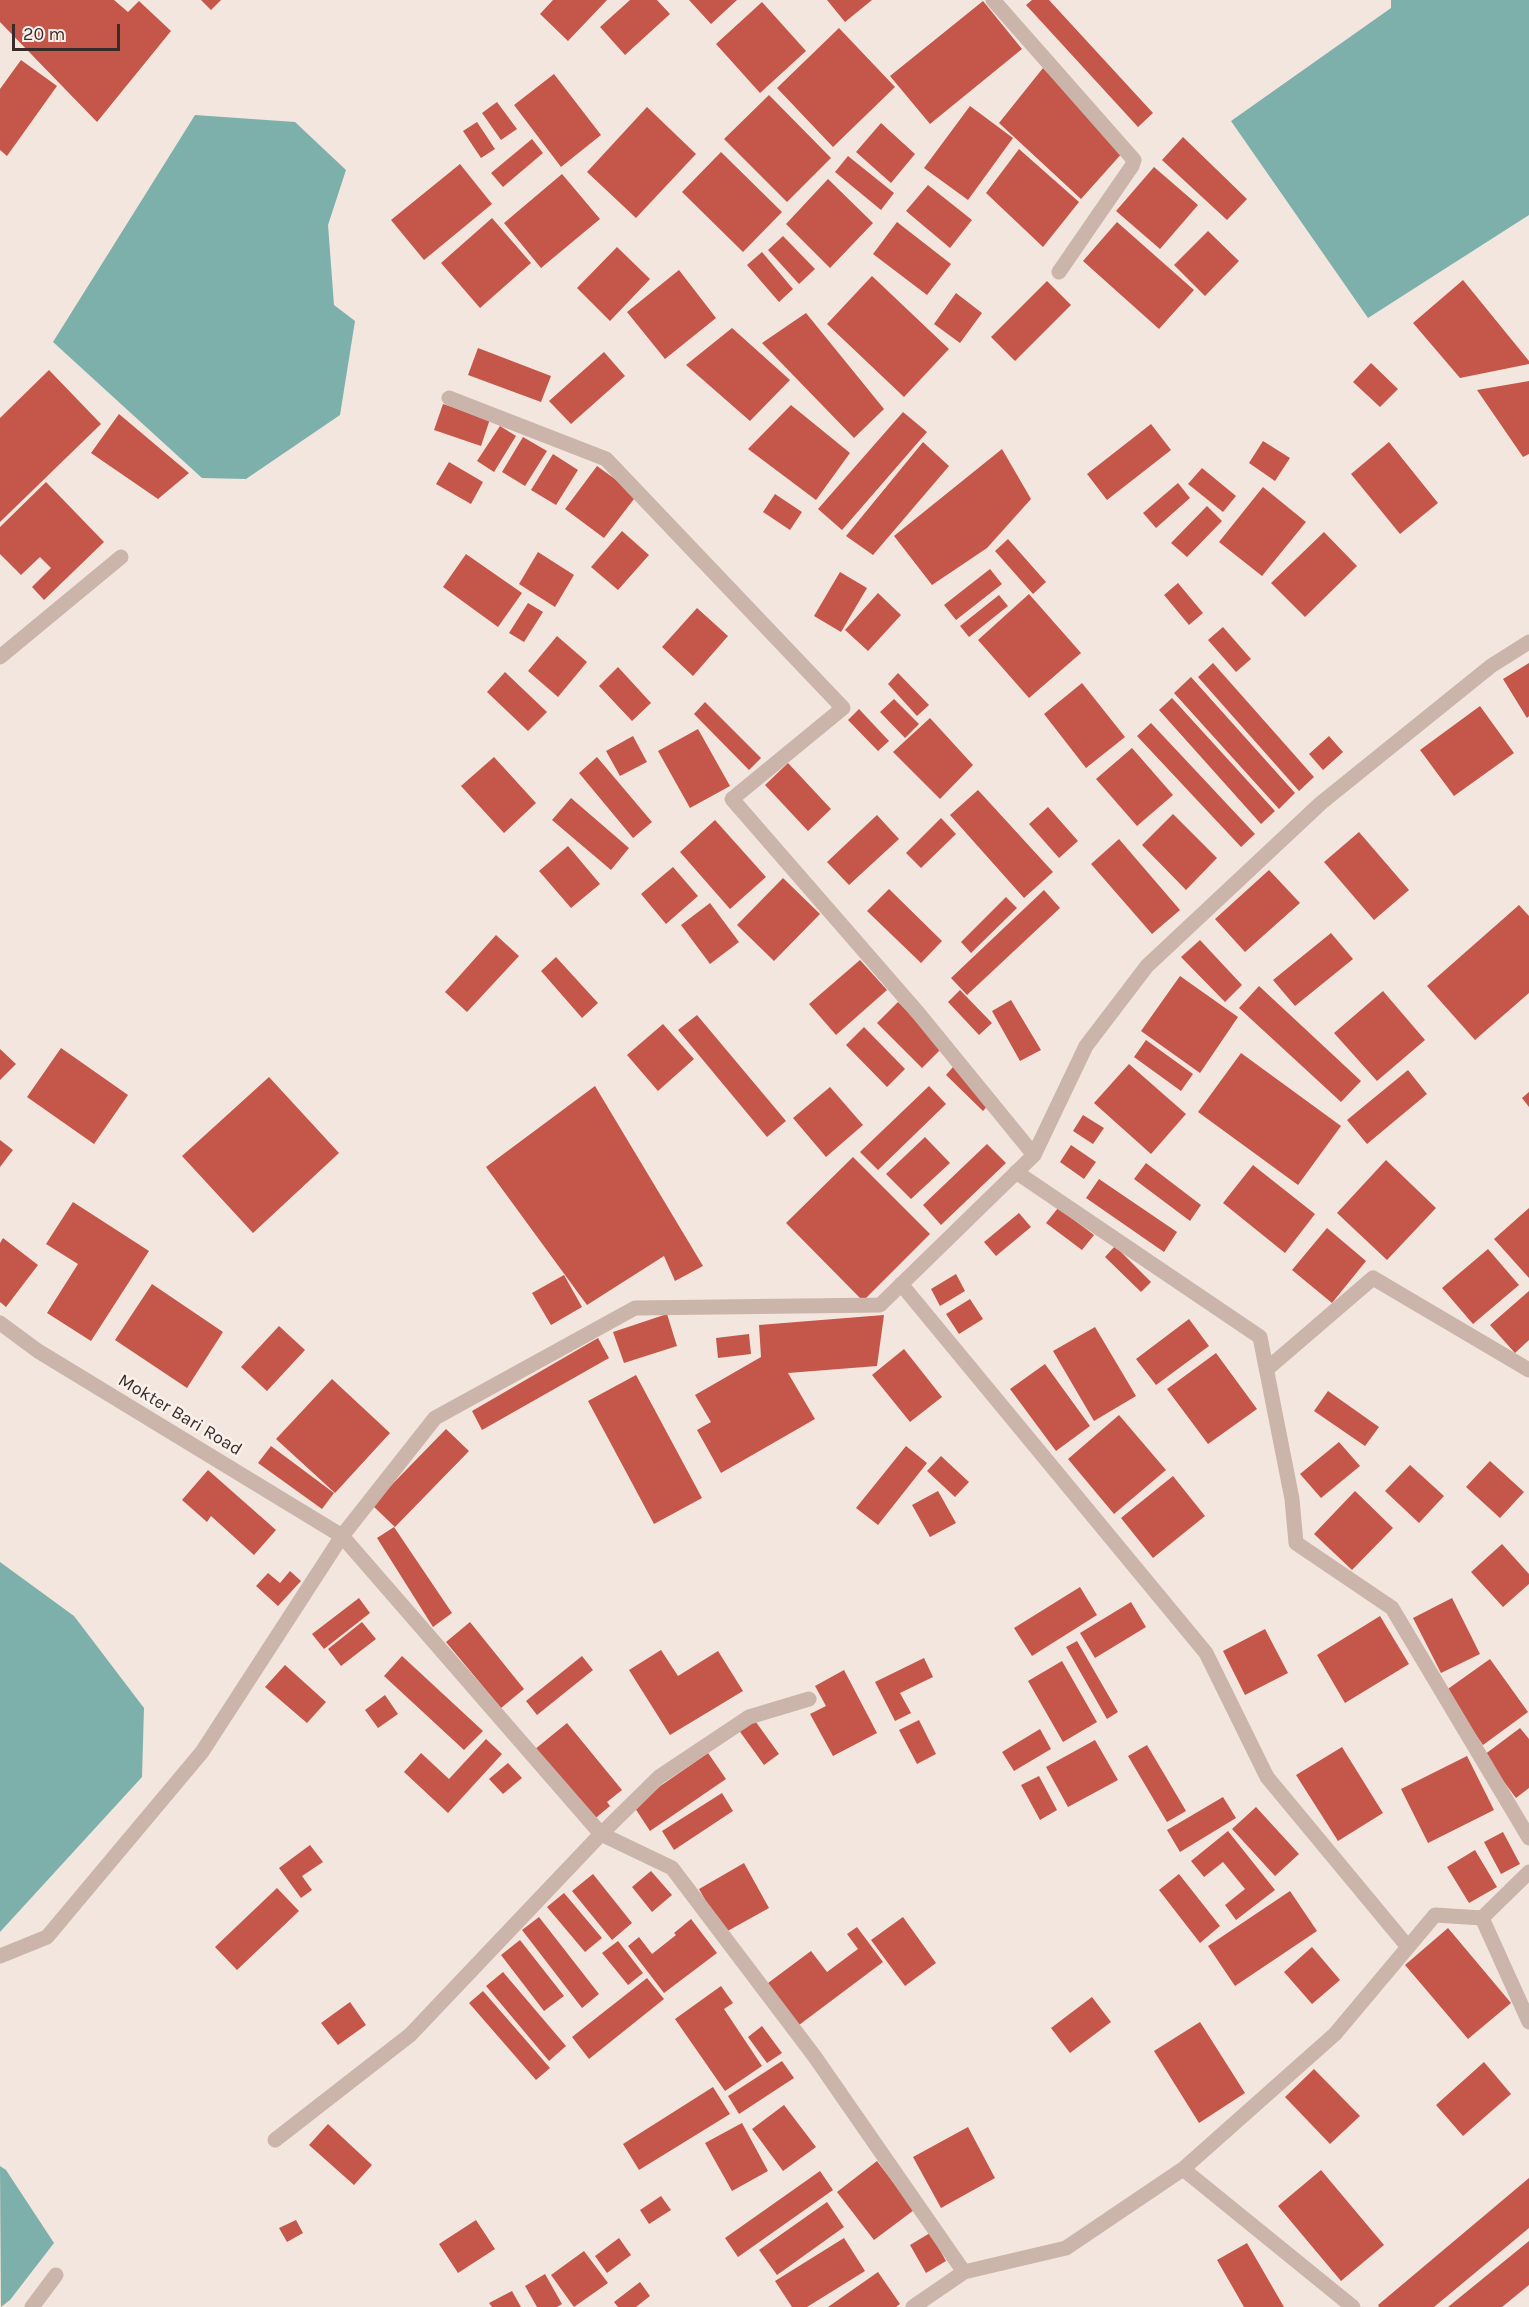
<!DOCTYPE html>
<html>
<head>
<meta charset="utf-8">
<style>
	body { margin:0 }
	#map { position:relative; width:1529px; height:2307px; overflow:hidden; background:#f3e6de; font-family:Karla,sans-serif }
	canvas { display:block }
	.scale { position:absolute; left:12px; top:24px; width:108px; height:27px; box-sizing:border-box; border:3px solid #382c2a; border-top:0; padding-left:8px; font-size:18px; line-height:21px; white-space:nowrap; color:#382c2a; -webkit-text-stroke:4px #faf1eb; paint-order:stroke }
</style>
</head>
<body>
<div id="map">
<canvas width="1529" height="2307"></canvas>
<div class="scale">20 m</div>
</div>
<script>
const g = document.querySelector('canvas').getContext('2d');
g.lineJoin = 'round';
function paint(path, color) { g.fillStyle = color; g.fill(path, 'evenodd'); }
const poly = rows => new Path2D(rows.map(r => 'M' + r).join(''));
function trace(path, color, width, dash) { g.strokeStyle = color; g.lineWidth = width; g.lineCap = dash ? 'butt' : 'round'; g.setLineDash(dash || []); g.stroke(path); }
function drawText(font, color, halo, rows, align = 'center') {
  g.font = font + ' Karla,sans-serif'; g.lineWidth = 5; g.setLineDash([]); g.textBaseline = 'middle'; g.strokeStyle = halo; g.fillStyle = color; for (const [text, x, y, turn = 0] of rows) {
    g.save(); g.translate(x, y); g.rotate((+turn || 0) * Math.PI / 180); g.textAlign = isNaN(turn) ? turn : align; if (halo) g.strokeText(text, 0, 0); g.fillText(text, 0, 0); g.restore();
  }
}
paint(poly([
	[1391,0,1529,0,1529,215,1368,318,1231,121,1391,8],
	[195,115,295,122,346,170,328,225,334,305,355,321,340,415,246,479,202,478,53,342],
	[0,1562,74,1616,144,1708,142,1777,0,1932],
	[0,2166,6,2170,54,2243,10,2300,1,2307]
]), '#7db0aa');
paint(poly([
	[0,0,114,0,128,12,139,1,171,31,97,122,0,22],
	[201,0,221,0,211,10],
	[553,0,607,0,568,41,540,14],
	[630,0,657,0,670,14,625,55,600,27],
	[689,0,737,0,711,24],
	[827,0,872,0,845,22],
	[1032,0,1049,0,1153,113,1138,127,1026,5],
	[983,1,1022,49,930,124,890,76],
	[762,2,806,51,760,93,716,44],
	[839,28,895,87,833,147,777,88],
	[21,60,57,86,7,156,0,150,0,89],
	[1043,68,1124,151,1081,199,999,123],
	[554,74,601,135,561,167,514,105],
	[769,95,831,158,787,202,724,139],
	[497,102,517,129,501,140,482,113],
	[970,106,1013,138,968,200,924,168],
	[647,107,696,154,636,218,587,172],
	[477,122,495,149,481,158,463,131],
	[881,123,915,154,891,183,856,152],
	[1183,137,1247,199,1227,220,1162,160],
	[532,139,543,153,503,187,491,173],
	[1019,149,1079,202,1043,247,986,193],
	[721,152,782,212,743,252,682,192],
	[848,156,894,193,881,210,835,172],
	[460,164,492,204,424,260,391,220],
	[1154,167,1198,205,1160,249,1116,211],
	[562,174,600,219,541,268,504,223],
	[828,179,873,223,830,268,786,224],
	[928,185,972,220,950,248,906,211],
	[492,218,531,263,480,308,441,263],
	[897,222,951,264,927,295,873,254],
	[1117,222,1194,290,1159,329,1083,261],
	[1208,231,1239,261,1205,296,1174,265],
	[783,236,815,269,799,284,768,250],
	[617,247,650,279,610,321,577,288],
	[762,252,793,289,779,302,747,265],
	[679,270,716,318,665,359,627,312],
	[872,276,949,349,904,397,827,324],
	[1463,280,1529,361,1529,364,1460,378,1413,323],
	[1047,281,1071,305,1015,361,991,337],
	[956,293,982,313,960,343,934,324],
	[806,313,884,409,854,438,762,343],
	[732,328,790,380,750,421,686,365],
	[478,348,551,376,541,402,468,375],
	[604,352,625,376,571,424,549,401],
	[1371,363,1398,389,1380,407,1353,382],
	[49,370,101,424,0,522,0,418],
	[1529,381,1529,454,1523,457,1477,390],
	[443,404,490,419,481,446,434,430],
	[791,405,850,453,816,500,748,449],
	[903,412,927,432,842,530,818,509],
	[119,414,189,473,158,499,91,453],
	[1151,424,1171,450,1107,500,1087,474],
	[500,426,516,436,494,472,477,461],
	[523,437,547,451,525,486,502,472],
	[1263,441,1290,458,1275,481,1249,463],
	[923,442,949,466,873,555,846,536],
	[1389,442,1438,503,1400,534,1351,474],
	[1002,449,1031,499,987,548,932,585,894,536],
	[553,454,578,470,556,505,531,490],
	[449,462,483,482,471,504,436,484],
	[597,466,637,495,604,538,565,509],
	[1202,468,1236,496,1223,512,1188,484],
	[46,482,104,542,44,600,32,587,51,568,40,557,21,575,0,554,0,527],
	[1178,483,1190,498,1156,528,1143,513],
	[1263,487,1306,522,1262,576,1219,542],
	[775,494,802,512,790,530,763,512],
	[1207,506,1222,521,1187,557,1171,543],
	[622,531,649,555,618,590,591,567],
	[1324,532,1357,566,1305,617,1271,583],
	[1008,539,1046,582,1033,594,995,551],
	[538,552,574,575,555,607,519,584],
	[466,554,522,593,498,627,443,587],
	[990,569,1002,584,956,620,944,605],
	[840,572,867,588,841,632,814,616],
	[1178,583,1203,613,1189,625,1164,595],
	[878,593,901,615,868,651,845,630],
	[1029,594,1081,653,1029,698,978,640],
	[999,595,1008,606,969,637,960,626],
	[528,603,543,612,524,642,509,633],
	[697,608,728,636,693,676,662,647],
	[1223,627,1251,659,1236,672,1208,640],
	[557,636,587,662,558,697,528,671],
	[1213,663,1314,777,1299,791,1198,677],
	[1529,663,1529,716,1527,718,1503,679],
	[618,667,651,703,632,721,599,686],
	[505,672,547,712,528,731,487,692],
	[898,673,929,705,917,716,888,684],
	[1191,677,1295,793,1279,809,1174,693],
	[1082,683,1125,737,1086,768,1044,714],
	[1172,698,1275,811,1261,824,1159,710],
	[894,699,919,724,905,738,880,712],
	[705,702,761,758,749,770,694,714],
	[1480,706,1514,753,1454,796,1420,750],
	[859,709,889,741,878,751,848,720],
	[930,718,973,765,940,799,893,752],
	[1151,723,1255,834,1241,847,1137,736],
	[698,729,730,786,690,808,658,751],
	[633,736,647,762,620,776,606,751],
	[1329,736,1343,752,1323,770,1309,754],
	[1132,748,1173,795,1137,826,1096,779],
	[494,757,536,803,504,833,461,786],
	[597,757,652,822,633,838,579,773],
	[788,763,831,809,808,831,765,785],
	[978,790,1053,872,1024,898,950,815],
	[571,798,629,848,611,870,552,820],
	[1048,807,1078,841,1059,858,1029,824],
	[1173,814,1217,858,1186,890,1142,845],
	[877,815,899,839,849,885,827,862],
	[941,818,956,834,921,868,906,853],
	[715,820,766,877,730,909,680,852],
	[1359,832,1409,890,1374,920,1324,862],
	[1119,839,1180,910,1152,934,1091,864],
	[568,846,600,884,571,908,539,871],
	[673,867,698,896,666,924,641,894],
	[1269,870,1300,903,1245,952,1215,919],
	[783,878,820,914,774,961,737,925],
	[889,889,942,941,921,963,867,911],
	[1044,890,1060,908,967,995,951,978],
	[1006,897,1017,908,971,953,961,942],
	[710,903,739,942,710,964,681,925],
	[1519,905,1529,916,1529,993,1475,1040,1427,986],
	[1331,933,1353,959,1295,1006,1273,980],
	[496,935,519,956,467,1012,445,992],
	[1200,940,1242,985,1225,1002,1181,957],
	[556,957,598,1003,582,1018,541,971],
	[860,960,887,990,836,1035,809,1004],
	[1180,976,1238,1017,1200,1073,1141,1031],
	[1259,986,1361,1081,1341,1102,1239,1008],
	[960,990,992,1023,979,1035,948,1002],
	[1383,991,1425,1040,1377,1081,1334,1033],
	[1011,1000,1041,1050,1020,1061,992,1011],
	[898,1002,943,1047,922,1068,877,1023],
	[697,1015,786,1121,767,1137,678,1030],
	[663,1024,694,1059,658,1091,627,1055],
	[864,1027,905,1069,887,1087,846,1045],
	[1146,1040,1193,1074,1181,1091,1134,1057],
	[61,1048,128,1095,94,1144,27,1097],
	[0,1049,16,1064,0,1080],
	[1241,1053,1341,1126,1298,1185,1198,1112],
	[1129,1064,1186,1114,1151,1154,1094,1103],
	[953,1067,990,1103,983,1111,946,1075],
	[1408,1070,1427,1094,1367,1144,1347,1120],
	[269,1077,339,1153,253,1233,182,1156],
	[595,1086,703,1266,675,1281,664,1256,587,1305,486,1167],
	[929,1086,946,1104,878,1170,860,1152],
	[830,1087,863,1125,826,1157,793,1118],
	[1529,1092,1529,1107,1522,1098],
	[1083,1115,1104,1128,1093,1144,1073,1131],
	[925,1137,950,1163,911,1199,886,1174],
	[0,1140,13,1150,0,1167],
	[987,1144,1006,1163,941,1225,923,1205],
	[1071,1145,1096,1162,1084,1179,1060,1162],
	[853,1157,930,1234,863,1301,786,1223],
	[1386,1160,1436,1208,1387,1260,1337,1213],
	[1146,1163,1201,1205,1190,1221,1134,1179],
	[1253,1165,1315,1214,1285,1253,1223,1203],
	[1099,1179,1177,1232,1164,1252,1086,1198],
	[73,1202,149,1251,91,1341,47,1313,78,1264,46,1244],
	[1058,1208,1094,1235,1082,1250,1046,1223],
	[1529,1208,1529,1278,1494,1239],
	[1019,1213,1031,1227,996,1256,984,1242],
	[1327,1228,1366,1261,1332,1303,1292,1270],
	[3,1238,38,1265,6,1307,0,1302,0,1243],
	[1115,1246,1151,1282,1141,1292,1105,1257],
	[1488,1249,1519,1285,1473,1324,1442,1288],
	[956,1274,965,1291,940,1306,931,1289],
	[564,1275,582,1307,551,1325,532,1293],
	[152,1284,223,1332,187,1388,115,1340],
	[1529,1291,1529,1340,1515,1353,1490,1325],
	[970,1299,983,1319,959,1334,946,1314],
	[667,1314,677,1346,624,1363,613,1332],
	[884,1315,877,1366,788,1373,815,1419,721,1473,697,1430,711,1422,695,1395,761,1357,759,1325],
	[1189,1319,1209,1346,1156,1385,1136,1359],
	[279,1326,305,1350,267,1391,241,1367],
	[1095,1327,1136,1396,1094,1421,1053,1351],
	[749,1334,751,1354,718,1358,716,1338],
	[598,1338,609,1358,482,1430,472,1411],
	[904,1349,942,1397,910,1422,872,1375],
	[1216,1353,1257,1409,1208,1444,1167,1389],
	[1045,1364,1090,1426,1056,1451,1010,1389],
	[636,1375,702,1498,654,1524,588,1401],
	[332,1379,390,1433,335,1493,276,1439],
	[1328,1391,1379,1427,1365,1446,1314,1411],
	[1119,1415,1166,1470,1114,1514,1068,1459],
	[446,1429,469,1451,395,1527,372,1505],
	[1339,1442,1360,1466,1321,1498,1300,1474],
	[271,1446,334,1493,322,1509,258,1463],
	[906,1446,927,1463,878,1525,856,1508],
	[941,1456,969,1482,955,1497,927,1471],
	[1490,1461,1524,1492,1500,1518,1466,1487],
	[1410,1465,1444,1496,1419,1523,1385,1491],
	[208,1470,276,1530,254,1555,211,1516,207,1522,182,1500],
	[1173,1476,1205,1516,1153,1558,1121,1518],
	[938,1491,956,1523,930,1537,912,1505],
	[1355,1491,1393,1528,1352,1570,1314,1534],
	[394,1527,452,1613,433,1627,377,1538],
	[1502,1544,1529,1574,1529,1584,1503,1607,1471,1572],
	[290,1571,301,1581,278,1606,256,1586,268,1573,280,1583],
	[1080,1587,1097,1615,1032,1656,1014,1628],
	[359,1598,370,1613,324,1649,312,1634],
	[1452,1598,1480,1654,1441,1673,1413,1618],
	[1131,1602,1146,1627,1095,1658,1080,1633],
	[1380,1616,1409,1664,1345,1703,1317,1655],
	[362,1622,376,1639,341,1666,328,1649],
	[470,1622,524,1689,501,1708,446,1642],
	[1265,1629,1288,1673,1245,1695,1223,1651],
	[1077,1641,1118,1712,1107,1719,1066,1647],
	[661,1650,678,1676,718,1651,743,1691,670,1735,629,1670],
	[402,1656,483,1731,464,1750,384,1676],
	[582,1656,593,1670,537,1715,526,1701],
	[924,1658,933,1677,900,1693,911,1713,895,1721,875,1682],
	[1490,1659,1528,1712,1483,1745,1445,1691],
	[1062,1661,1097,1722,1063,1742,1028,1681],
	[285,1665,326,1702,307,1723,265,1687],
	[844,1670,877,1733,833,1756,810,1714,826,1706,815,1686],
	[385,1695,398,1714,378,1728,365,1710],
	[753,1718,779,1754,764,1765,738,1729],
	[919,1720,936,1754,917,1764,899,1730],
	[567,1723,622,1790,607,1802,610,1806,592,1821,534,1750],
	[1520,1728,1529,1739,1529,1788,1516,1798,1484,1755],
	[1040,1729,1051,1749,1014,1771,1002,1752],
	[486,1739,502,1754,448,1813,404,1772,421,1753,449,1779],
	[1095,1740,1118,1780,1068,1807,1046,1767],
	[1147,1745,1186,1811,1167,1822,1128,1756],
	[1342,1747,1383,1813,1338,1841,1296,1775],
	[708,1753,726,1779,650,1831,633,1805],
	[1467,1756,1494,1810,1428,1843,1401,1789],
	[508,1763,522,1778,503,1794,489,1779],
	[1039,1776,1057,1810,1040,1820,1021,1785],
	[722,1793,733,1811,674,1850,662,1831],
	[1223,1797,1236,1818,1180,1852,1167,1830],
	[1256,1807,1299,1854,1275,1876,1232,1829],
	[1228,1831,1275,1890,1236,1920,1225,1905,1245,1889,1223,1862,1204,1877,1191,1861],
	[1503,1832,1520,1864,1501,1874,1484,1842],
	[310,1845,323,1862,302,1876,312,1890,301,1898,279,1868],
	[1475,1850,1497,1887,1469,1903,1447,1867],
	[744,1863,769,1908,724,1933,699,1889],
	[651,1871,672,1895,652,1912,632,1887],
	[593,1874,632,1923,612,1940,572,1891],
	[1179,1874,1220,1926,1200,1943,1159,1890],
	[277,1888,299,1911,237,1970,215,1947],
	[1290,1891,1317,1931,1235,1986,1208,1946],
	[564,1893,602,1938,585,1952,547,1907],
	[539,1917,599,1994,582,2008,522,1930],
	[903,1917,936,1963,905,1986,871,1940],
	[691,1919,717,1953,664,1993,628,1946,639,1937,652,1954,676,1935,674,1933],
	[857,1927,883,1962,795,2028,764,1986,811,1951,827,1972,858,1949,847,1934],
	[1448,1928,1511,2003,1468,2039,1405,1965],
	[520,1940,564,1996,544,2011,501,1955],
	[618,1941,643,1973,628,1985,602,1953],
	[1312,1947,1340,1980,1312,2004,1284,1972],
	[503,1972,566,2046,549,2061,486,1986],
	[647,1978,664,1999,589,2059,572,2037],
	[721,1986,733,2003,724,2009,762,2066,725,2091,675,2019],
	[483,1991,550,2068,536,2080,469,2003],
	[1092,1997,1111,2022,1070,2053,1051,2028],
	[350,2002,366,2025,338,2045,321,2023],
	[1200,2022,1245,2093,1199,2123,1154,2051],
	[762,2026,782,2053,767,2063,748,2037],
	[782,2061,794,2078,739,2114,728,2096],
	[1484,2062,1511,2094,1463,2136,1436,2105],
	[1314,2069,1360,2116,1330,2144,1285,2097],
	[713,2087,730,2114,639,2170,623,2144],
	[784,2105,816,2147,783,2171,752,2129],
	[742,2123,768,2171,732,2191,705,2143],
	[328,2124,372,2165,354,2185,309,2145],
	[968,2127,995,2178,941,2208,913,2157],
	[877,2161,914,2210,874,2240,837,2192],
	[1321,2170,1384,2245,1341,2281,1278,2206],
	[820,2171,833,2190,738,2257,725,2238],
	[1529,2178,1529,2228,1434,2307,1379,2307,1378,2305],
	[661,2196,671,2210,649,2224,640,2210],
	[827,2202,844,2227,777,2275,759,2250],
	[296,2220,303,2233,287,2242,279,2228],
	[476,2220,495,2249,458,2273,439,2244],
	[930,2233,946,2261,926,2273,910,2245],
	[619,2238,631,2255,607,2273,595,2256],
	[844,2238,865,2271,807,2307,792,2307,775,2281],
	[1529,2241,1529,2285,1502,2307,1448,2307],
	[1247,2243,1284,2307,1244,2307,1217,2260],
	[584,2251,608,2283,574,2307,551,2275],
	[878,2272,900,2304,896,2307,828,2307],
	[545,2274,562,2304,557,2307,537,2307,525,2286],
	[640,2282,650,2296,636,2307,618,2307,614,2302],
	[512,2291,521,2307,492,2307,489,2303]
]), '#c5564a');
trace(poly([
	[993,0,1134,160,1132,166,1059,272],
	[449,398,606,459,843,708,732,799,919,1014,1034,1155],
	[0,657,121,557],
	[1016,1172,1260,1337,1292,1499,1296,1543,1392,1608,1529,1838],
	[901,1284,1206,1653,1267,1777,1408,1947],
	[0,1323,38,1351,342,1536,601,1834,659,1777,749,1717,809,1699],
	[1267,1369,1373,1278,1529,1370],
	[1482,1918,1529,1872],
	[0,1956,47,1937,202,1752,342,1536,435,1418,635,1308,880,1305,1034,1155,1086,1046,1147,966,1321,803,1491,666,1529,642],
	[275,2140,410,2035,601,1834,672,1868,815,2057,964,2272,1066,2248,1183,2169,1353,2307],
	[1183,2169,1335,2034,1435,1915,1482,1918,1529,2022],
	[32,2307,56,2275],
	[913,2307,964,2272]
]), '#cbb4aa', 15);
drawText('18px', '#382c2a', '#faf1eb', [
	["Mokter Bari Road",180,1415,31]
]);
</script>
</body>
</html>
